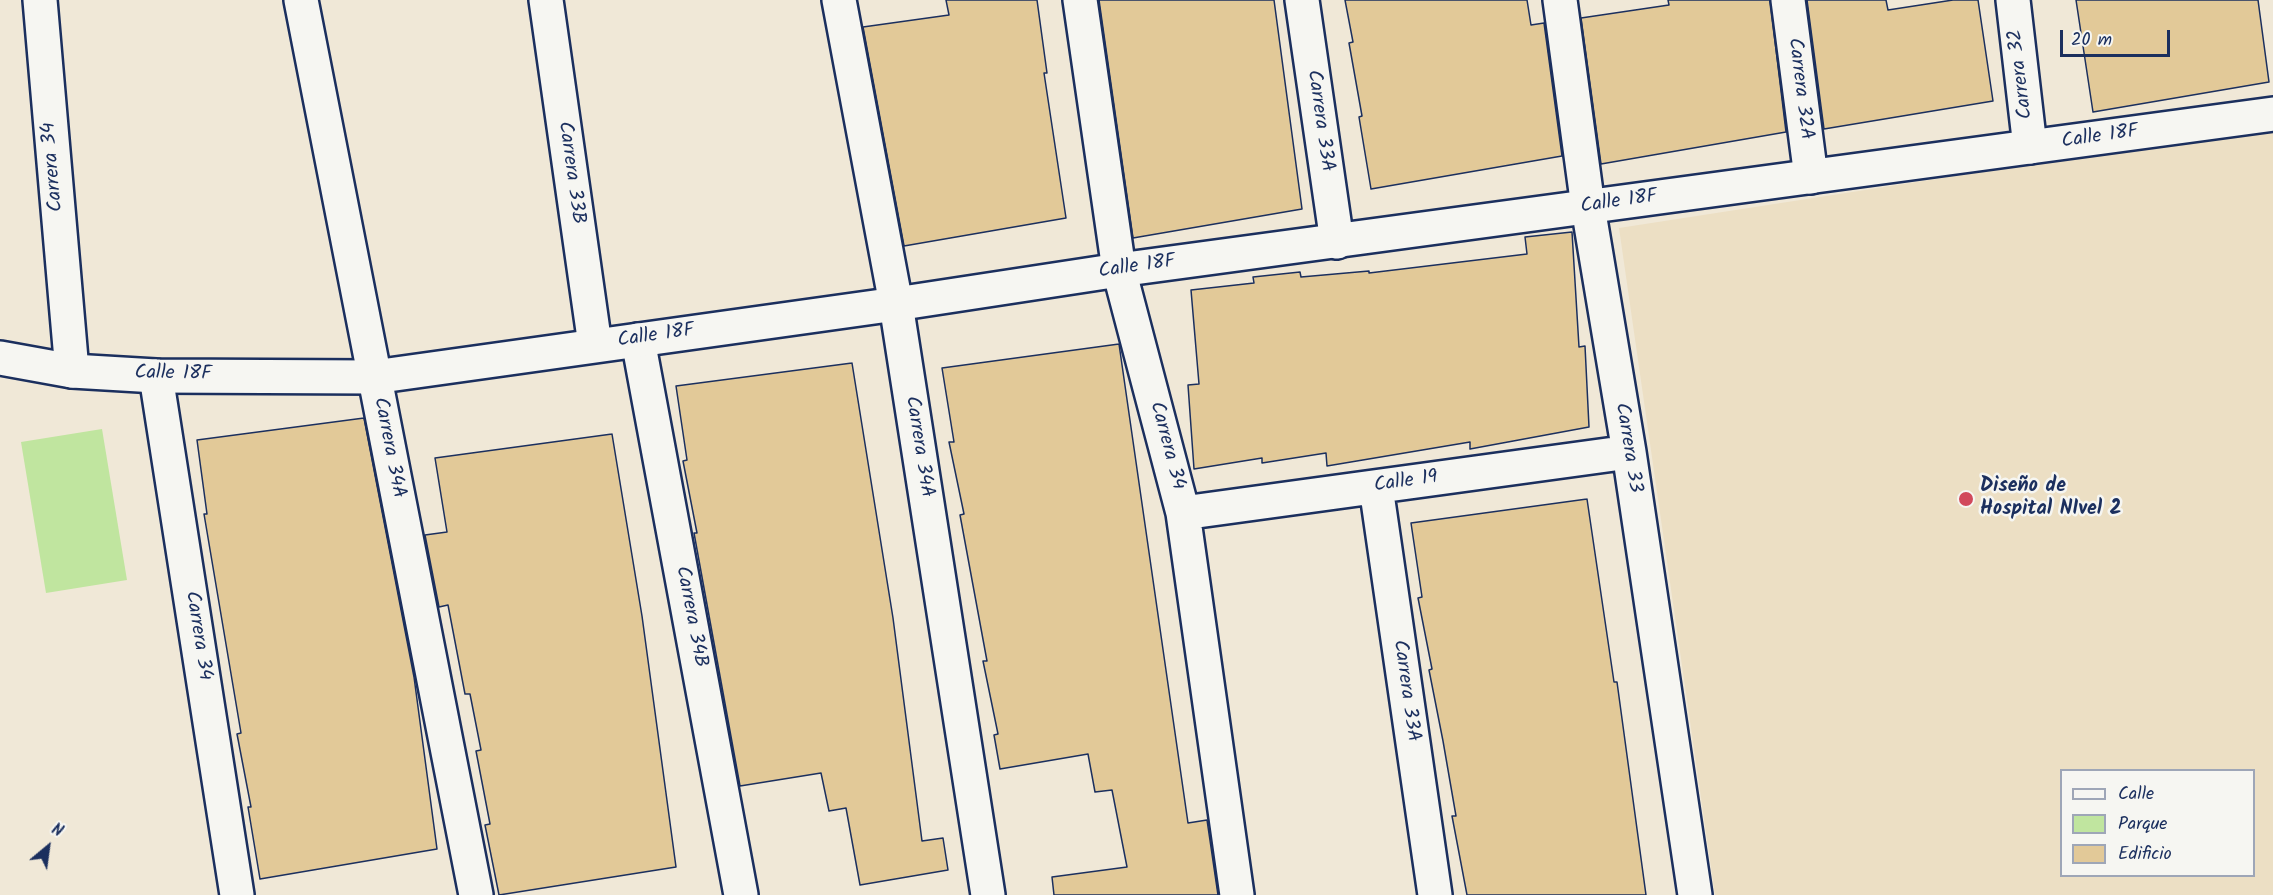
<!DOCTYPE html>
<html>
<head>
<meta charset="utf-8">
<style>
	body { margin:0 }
	#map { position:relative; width:2273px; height:895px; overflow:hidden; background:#f0e8d7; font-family:Kalam,sans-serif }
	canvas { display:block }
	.legend { position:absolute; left:2060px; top:769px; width:195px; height:108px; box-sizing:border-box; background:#f6f6f2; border:2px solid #9ea6b7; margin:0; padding:8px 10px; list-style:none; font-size:18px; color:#1b2f5e }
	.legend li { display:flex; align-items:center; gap:12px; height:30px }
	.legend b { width:30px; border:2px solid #9ea6b7 }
	.north { position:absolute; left:18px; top:817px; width:60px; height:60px; -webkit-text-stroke:4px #f6f6f2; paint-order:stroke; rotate:29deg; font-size:16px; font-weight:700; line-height:24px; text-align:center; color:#1b2f5e }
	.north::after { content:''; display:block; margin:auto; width:21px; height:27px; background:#1b2f5e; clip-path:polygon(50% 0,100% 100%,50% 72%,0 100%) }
	.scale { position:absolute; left:2060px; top:30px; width:110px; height:27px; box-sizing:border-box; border:3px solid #1b2f5e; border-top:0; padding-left:8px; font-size:18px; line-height:21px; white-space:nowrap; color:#1b2f5e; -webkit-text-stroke:4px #f6f6f2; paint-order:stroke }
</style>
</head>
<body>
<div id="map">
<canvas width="2273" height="895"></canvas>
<ul class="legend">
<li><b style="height:8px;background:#f6f6f2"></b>Calle</li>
<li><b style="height:16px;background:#c0e59f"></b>Parque</li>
<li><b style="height:16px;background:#e2c998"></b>Edificio</li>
</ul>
<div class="north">N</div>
<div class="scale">20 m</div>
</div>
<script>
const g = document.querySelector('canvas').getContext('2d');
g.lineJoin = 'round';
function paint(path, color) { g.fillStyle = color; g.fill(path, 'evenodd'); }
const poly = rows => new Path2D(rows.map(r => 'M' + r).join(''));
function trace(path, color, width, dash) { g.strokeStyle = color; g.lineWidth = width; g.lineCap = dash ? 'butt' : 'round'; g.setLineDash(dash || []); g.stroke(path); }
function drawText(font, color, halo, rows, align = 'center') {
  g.font = font + ' Kalam,sans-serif'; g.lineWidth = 5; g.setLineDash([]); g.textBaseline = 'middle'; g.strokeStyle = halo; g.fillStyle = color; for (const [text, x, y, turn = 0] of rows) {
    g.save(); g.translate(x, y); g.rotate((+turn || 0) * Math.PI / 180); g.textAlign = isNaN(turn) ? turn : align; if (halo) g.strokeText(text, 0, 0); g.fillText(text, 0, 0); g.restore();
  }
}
paint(poly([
	[2273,127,2273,895,1715,895,1619,228],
	[2062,770,2254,770,2254,876,2062,876]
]), '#ecdfc4');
paint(poly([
	[102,429,127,580,46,593,21,442]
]), '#c0e59f');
const building = poly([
	[946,0,1037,0,1047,73,1044,73,1066,218,904,246,863,27,949,15,946,0],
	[1099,0,1274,0,1302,209,1133,238,1099,0],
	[1345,0,1527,0,1531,25,1544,23,1562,156,1371,189,1359,117,1362,116,1349,43,1353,42,1345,0],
	[1668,0,1770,0,1786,132,1601,164,1581,18,1669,5,1668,0],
	[1807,0,1886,0,1888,10,1953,0,1978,0,1993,101,1824,129,1807,0],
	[2076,0,2258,0,2269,82,2093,112,2076,0],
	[1572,232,1579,347,1585,346,1589,427,1470,449,1470,442,1327,466,1326,453,1262,463,1262,458,1194,469,1188,385,1199,384,1191,290,1254,283,1253,277,1300,272,1301,277,1369,271,1369,273,1527,254,1525,237,1572,232],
	[1119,344,1188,823,1207,820,1218,895,1054,895,1052,877,1127,867,1112,790,1095,792,1088,754,1000,769,994,735,998,734,983,661,987,661,960,515,964,514,949,442,954,442,942,368,1119,344],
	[852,363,893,618,922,841,943,838,948,870,860,885,846,808,829,811,821,773,740,786,694,533,697,533,683,461,687,460,676,386,852,363],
	[364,418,414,677,437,849,260,879,248,807,251,807,237,734,241,733,204,514,207,514,197,440,364,418],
	[612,434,642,616,676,867,499,895,485,825,490,824,476,751,481,750,470,694,465,694,448,605,439,607,425,535,447,532,435,458,612,434],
	[1587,499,1614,682,1617,682,1646,895,1467,895,1452,816,1456,816,1443,741,1429,670,1432,669,1418,598,1422,597,1411,523,1587,499]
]);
paint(building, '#e2c998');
trace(building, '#1b2f5e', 1.5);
const minor = poly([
	[40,0,72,371],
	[301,0,476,895],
	[546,0,595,345],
	[839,0,896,304,988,895],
	[1080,0,1119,270,1183,513,1237,895],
	[1302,0,1337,242],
	[1560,0,1588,207,1629,452,1695,895],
	[1788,0,1811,177],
	[2013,0,2030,147],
	[638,340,741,895],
	[156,376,237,895],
	[1376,487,1435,895],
	[1183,513,1629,452]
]);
const tertiary = poly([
	[0,358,72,371,156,376,374,377,896,304,1119,270,2273,114]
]);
trace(minor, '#1b2f5e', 38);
trace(tertiary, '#1b2f5e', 38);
trace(minor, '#f6f6f2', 33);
trace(tertiary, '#f6f6f2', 33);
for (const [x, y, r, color] of [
	[1966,499,8,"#d1495b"]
]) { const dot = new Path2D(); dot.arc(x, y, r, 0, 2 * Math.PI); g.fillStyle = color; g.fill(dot); trace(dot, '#f6f6f2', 2); }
drawText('20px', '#1b2f5e', '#f6f6f2', [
	["Carrera 32",2022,74,-97],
	["Carrera 32A",1799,89,83],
	["Carrera 33A",1319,121,82],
	["Calle 18F",2100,138,-8],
	["Carrera 34",54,167,-95],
	["Carrera 33B",570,173,82],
	["Calle 18F",1619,203,-8],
	["Calle 18F",1137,268,-8],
	["Calle 18F",656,337,-8],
	["Calle 18F",173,375,1],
	["Carrera 34",1166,446,75],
	["Carrera 34A",918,447,81],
	["Carrera 34A",388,448,79],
	["Carrera 33",1627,448,81],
	["Calle 19",1406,483,-8],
	["Carrera 34B",690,617,79],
	["Carrera 34",197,636,81],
	["Carrera 33A",1405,691,82]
]);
drawText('bold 20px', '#1b2f5e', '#f6f6f2', [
	["Diseño de",1980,488],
	["Hospital NIvel 2",1980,511]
], 'left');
</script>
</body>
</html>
